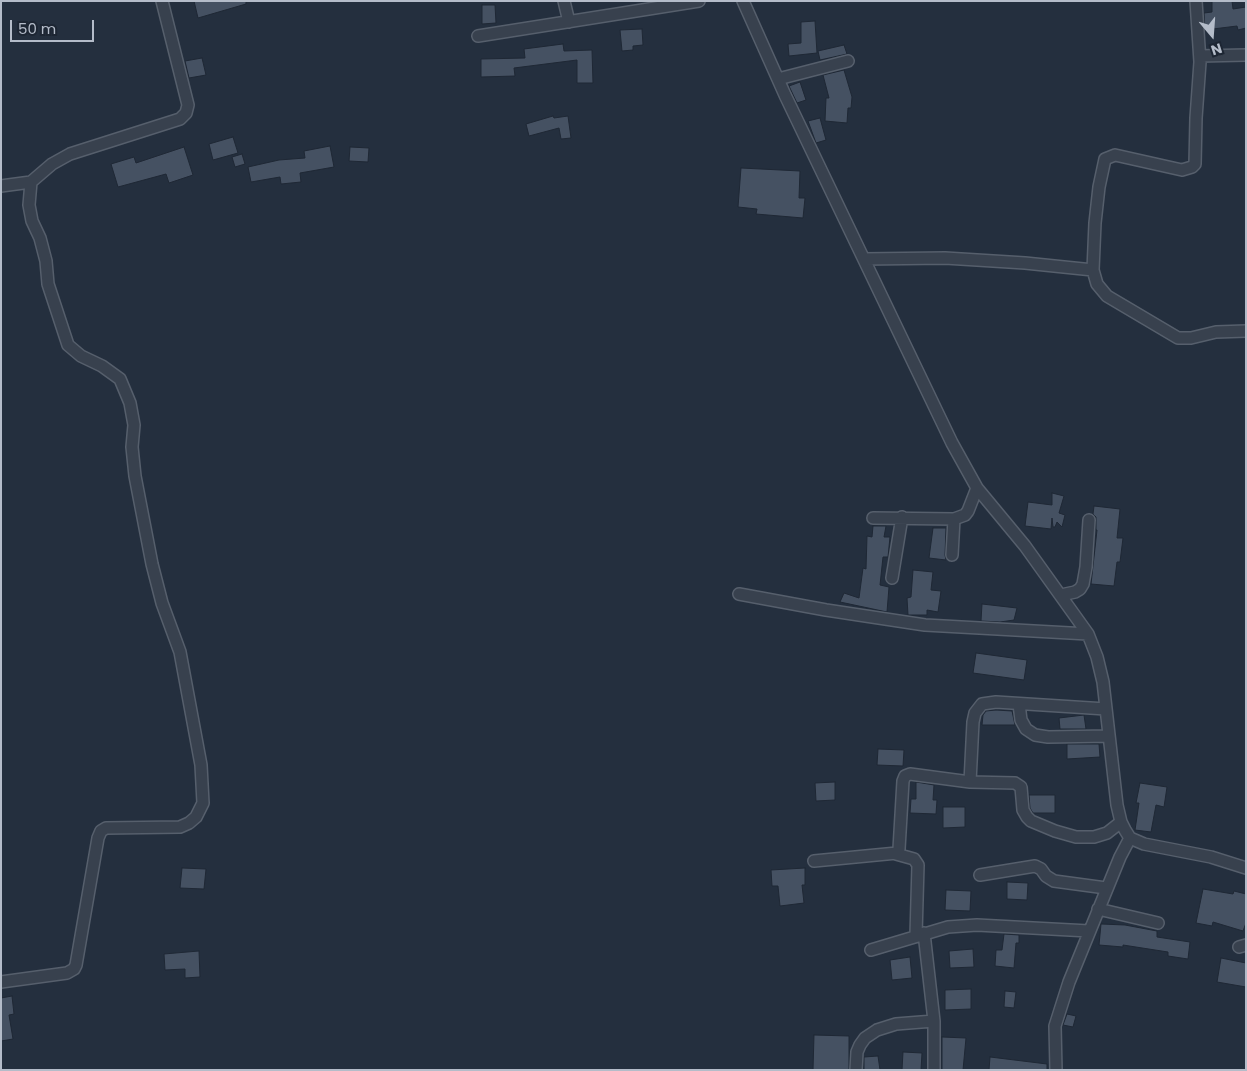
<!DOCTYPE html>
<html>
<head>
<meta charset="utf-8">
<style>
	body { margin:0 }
	#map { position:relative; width:1247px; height:1071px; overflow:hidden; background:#242f3e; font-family:Poppins,sans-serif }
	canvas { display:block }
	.frame { position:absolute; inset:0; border:2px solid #b4bcc9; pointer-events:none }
	.north { position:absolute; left:1187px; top:10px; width:50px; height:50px; -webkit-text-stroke:4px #1d2633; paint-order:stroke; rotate:162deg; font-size:14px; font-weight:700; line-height:20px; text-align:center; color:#b4bcc9 }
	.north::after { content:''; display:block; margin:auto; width:18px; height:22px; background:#b4bcc9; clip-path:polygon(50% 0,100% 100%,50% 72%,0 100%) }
	.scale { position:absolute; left:10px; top:20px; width:84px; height:22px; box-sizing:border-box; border:2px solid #b4bcc9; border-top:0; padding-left:6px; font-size:15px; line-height:18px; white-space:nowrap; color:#b4bcc9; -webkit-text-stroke:4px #1d2633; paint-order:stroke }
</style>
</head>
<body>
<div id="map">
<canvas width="1247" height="1071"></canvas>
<div class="frame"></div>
<div class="north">N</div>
<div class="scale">50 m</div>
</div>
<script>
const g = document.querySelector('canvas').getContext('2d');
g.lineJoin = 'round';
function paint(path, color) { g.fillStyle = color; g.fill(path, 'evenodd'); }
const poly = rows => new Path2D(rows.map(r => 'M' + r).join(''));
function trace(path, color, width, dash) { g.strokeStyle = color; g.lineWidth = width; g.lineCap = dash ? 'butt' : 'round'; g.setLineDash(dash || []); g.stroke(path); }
const building = poly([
	[194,1,246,1,246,4,198,18,194,1],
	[1212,1,1232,1,1233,9,1246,7,1246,28,1238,30,1237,26,1205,30,1204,13,1212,12,1212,1],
	[482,5,495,5,496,23,482,24,482,5],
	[815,21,817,53,789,56,788,44,801,43,801,22,815,21],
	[642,29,643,45,633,46,633,50,622,51,620,30,642,29],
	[563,44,564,51,592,50,593,83,577,83,577,60,514,68,515,76,481,77,481,59,525,58,524,49,563,44],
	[844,45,847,54,820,60,818,51,844,45],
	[202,58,206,75,189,78,185,61,202,58],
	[844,70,852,97,851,108,848,108,847,123,825,121,826,98,829,98,823,75,844,70],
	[800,82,806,100,797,103,789,86,800,82],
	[553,116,554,118,568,116,571,138,561,139,559,128,529,136,526,124,553,116],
	[820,118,826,140,816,143,808,121,820,118],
	[233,137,238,153,213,160,209,144,233,137],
	[330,146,334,167,300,173,301,182,281,184,280,177,251,182,248,167,279,160,305,158,304,151,330,146],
	[184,147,193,175,169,183,166,174,118,187,111,164,134,157,136,163,184,147],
	[350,147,369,148,368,162,349,161,350,147],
	[242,154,245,164,235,167,232,157,242,154],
	[741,168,800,171,799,198,805,198,803,218,756,214,757,209,738,207,741,168],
	[1052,493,1064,496,1059,513,1065,515,1062,527,1057,522,1055,527,1053,527,1052,518,1051,529,1025,526,1028,502,1052,505,1052,493],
	[1094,506,1120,509,1117,538,1123,538,1120,562,1117,562,1114,586,1091,584,1097,530,1096,530,1096,517,1093,514,1094,506],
	[873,526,886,526,884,537,890,537,888,557,883,557,880,585,889,587,887,612,840,602,844,593,859,598,863,568,866,569,867,536,872,537,873,526],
	[933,528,946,528,945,555,946,560,929,558,933,528],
	[913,570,933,572,931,590,941,591,938,612,927,610,927,615,908,615,907,598,911,597,913,570],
	[982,604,1017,608,1014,620,1000,622,981,621,982,604],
	[976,653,1027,660,1024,680,973,673,976,653],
	[996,710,1012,711,1015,725,982,725,983,715,986,711,996,710],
	[1084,715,1086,729,1060,729,1059,718,1084,715],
	[1067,744,1099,744,1100,757,1067,759,1067,744],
	[878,749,904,750,903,766,877,765,878,749],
	[835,782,835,800,816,801,815,783,835,782],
	[916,782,934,785,933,800,937,800,936,814,910,813,911,799,916,799,916,782],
	[1140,783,1167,787,1164,807,1156,805,1151,832,1135,830,1139,803,1136,803,1140,783],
	[1029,795,1055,795,1055,813,1033,813,1030,808,1029,795],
	[943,807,965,807,965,827,943,828,943,807],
	[182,868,206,869,204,889,180,888,182,868],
	[805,868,805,885,802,885,804,903,780,906,778,886,772,886,771,870,805,868],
	[1007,882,1028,883,1027,900,1007,899,1007,882],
	[1203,889,1233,894,1234,891,1246,894,1246,923,1243,931,1213,922,1212,926,1196,923,1203,889],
	[946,890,971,891,970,911,945,910,946,890],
	[1101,924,1125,925,1157,931,1157,937,1190,942,1188,959,1168,956,1168,952,1123,945,1123,947,1099,945,1101,924],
	[1004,934,1019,935,1019,943,1016,943,1014,968,995,966,996,950,1002,950,1004,934],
	[973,949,974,967,950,968,949,951,973,949],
	[199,951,200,977,185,978,185,969,165,970,164,954,199,951],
	[910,957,912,978,892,980,890,960,910,957],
	[1221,958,1246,963,1246,987,1217,982,1221,958],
	[971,989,971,1009,945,1010,945,990,971,989],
	[1005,991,1016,992,1014,1008,1004,1007,1005,991],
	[12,996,14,1014,9,1015,13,1039,1,1041,1,998,12,996],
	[1067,1014,1076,1016,1073,1027,1063,1025,1067,1014],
	[814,1035,849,1036,849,1070,813,1070,814,1035],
	[942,1037,966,1038,963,1070,942,1070,942,1037],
	[903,1052,922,1053,921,1070,902,1070,903,1052],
	[878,1056,880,1070,864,1070,864,1057,878,1056],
	[990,1057,1047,1064,1047,1070,989,1070,990,1057]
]);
paint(building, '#455162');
trace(building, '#1f2835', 1);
const minor = poly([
	[564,1,569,22],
	[743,1,785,95,952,443,977,488,1025,546,1088,634,1097,657,1103,682,1117,805,1121,822,1125,830,1130,838,1144,844,1211,857,1246,868],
	[1196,1,1200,62,1196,118,1195,164,1192,167,1182,170,1115,155,1105,159,1099,187,1095,223,1093,270,1097,284,1107,296,1178,338,1191,338,1216,332,1246,331],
	[478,36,699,1],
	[1200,56,1246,55],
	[778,79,848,61],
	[1,186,31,182],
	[864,259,945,258,1025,263,1093,270],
	[873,518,954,519,965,515,968,511,977,488],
	[952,555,954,519],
	[892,578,902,517],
	[739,594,826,610,925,625,1088,634],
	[1061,595,1075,592,1080,589,1083,584,1086,567,1089,520],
	[1019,704,1021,720,1026,729,1035,735,1048,737,1109,736],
	[970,782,973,722,975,713,982,704,996,702,1106,709],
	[896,854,914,859,918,865,916,935],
	[814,861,897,853,899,849,903,781,905,776,910,774,970,782,1015,783,1021,787,1023,810,1027,817,1031,821,1055,831,1076,837,1094,837,1107,833,1121,822],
	[980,875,1035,866,1041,869,1046,876,1054,881,1106,888],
	[1098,909,1158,923],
	[924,933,934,1021,934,1070],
	[1239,947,1246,945],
	[871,950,948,927,977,925,1089,931],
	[1,982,67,973,74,969,76,965,98,838,101,831,106,828,180,827,189,823,196,817,203,803,201,765,180,652,162,603,152,564,135,476,132,447,134,425,130,403,120,379,102,366,81,356,68,345,48,284,46,261,40,238,32,221,29,205,31,182,52,164,70,154,180,119,186,113,188,105,162,1],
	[856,1070,857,1052,860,1045,865,1038,877,1030,896,1024,934,1021],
	[1056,1070,1055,1026,1069,982,1120,857,1130,838]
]);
trace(minor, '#565f6c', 14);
trace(minor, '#38414e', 11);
</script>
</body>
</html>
